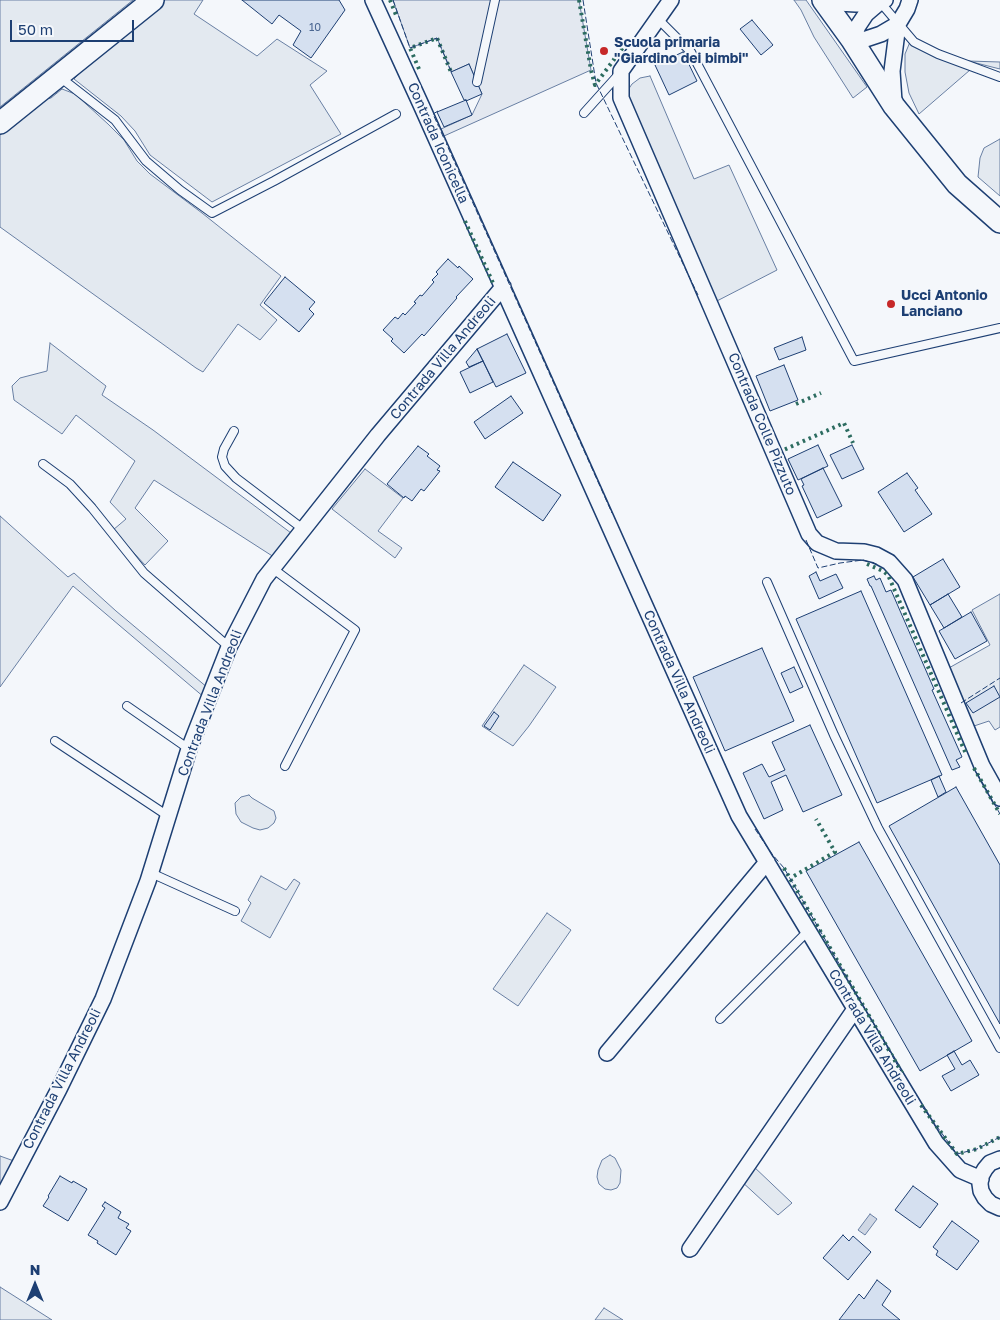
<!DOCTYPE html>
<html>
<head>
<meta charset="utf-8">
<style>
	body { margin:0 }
	#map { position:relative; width:1000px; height:1320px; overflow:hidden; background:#f4f7fb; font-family:"Golos Text",sans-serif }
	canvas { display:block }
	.north { position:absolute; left:10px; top:1260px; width:50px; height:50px; -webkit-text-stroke:4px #f4f7fb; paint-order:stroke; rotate:0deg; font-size:14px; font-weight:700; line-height:20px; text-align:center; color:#1d3f73 }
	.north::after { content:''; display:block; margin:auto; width:18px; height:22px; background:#1d3f73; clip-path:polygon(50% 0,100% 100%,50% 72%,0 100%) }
	.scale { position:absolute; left:10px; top:20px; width:124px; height:22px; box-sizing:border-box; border:2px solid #1d3f73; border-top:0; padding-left:6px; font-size:15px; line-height:18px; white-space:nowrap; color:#1d3f73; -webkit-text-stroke:4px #f4f7fb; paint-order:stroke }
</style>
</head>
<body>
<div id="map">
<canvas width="1000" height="1320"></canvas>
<div class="north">N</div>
<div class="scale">50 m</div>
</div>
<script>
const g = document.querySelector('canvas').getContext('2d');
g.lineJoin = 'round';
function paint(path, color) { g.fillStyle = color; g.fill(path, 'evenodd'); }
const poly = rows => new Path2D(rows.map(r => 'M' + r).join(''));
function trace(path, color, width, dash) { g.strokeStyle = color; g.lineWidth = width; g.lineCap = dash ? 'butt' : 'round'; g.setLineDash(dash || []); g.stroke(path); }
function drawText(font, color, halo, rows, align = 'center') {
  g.font = font + ' "Golos Text",sans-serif'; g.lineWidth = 4; g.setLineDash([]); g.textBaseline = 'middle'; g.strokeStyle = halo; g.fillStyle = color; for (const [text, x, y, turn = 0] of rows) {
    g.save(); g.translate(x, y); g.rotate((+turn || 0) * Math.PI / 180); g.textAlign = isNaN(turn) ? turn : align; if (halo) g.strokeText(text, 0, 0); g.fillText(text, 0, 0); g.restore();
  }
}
const green = poly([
	[0,0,133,0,0,107,0,0],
	[165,0,203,0,194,14,257,56,277,39,327,71,310,85,341,134,212,202,150,155,135,131,121,116,74,79,94,59,165,0],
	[794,0,806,0,867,87,853,98,814,37,801,10,794,0],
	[910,42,938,56,970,70,919,114,909,93,905,72,905,54,910,42],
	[968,61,1000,62,1000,69,968,61],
	[650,76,694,179,729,165,777,270,713,303,626,93,632,84,640,78,650,76],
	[62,89,75,94,108,124,124,140,137,161,150,174,202,213,281,276,260,305,277,320,260,340,238,324,203,372,196,368,0,227,0,135,46,99,51,98,62,89],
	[1000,139,1000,196,978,177,980,158,984,148,1000,139],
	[50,343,106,386,102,395,153,430,291,533,277,559,154,480,135,508,168,541,145,565,113,530,126,519,110,502,135,461,76,415,62,434,14,400,12,386,20,378,47,371,50,343],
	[365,469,403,498,378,531,402,548,395,558,332,509,365,469],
	[0,516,68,577,74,573,116,611,208,688,205,698,73,586,0,687,0,516],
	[1000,594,1000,727,995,730,989,721,971,727,947,669,990,645,972,610,1000,594],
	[524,665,556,687,529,726,513,746,482,726,524,665],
	[249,795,252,798,274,811,276,818,274,823,268,828,260,830,253,828,241,822,236,814,235,803,241,797,249,795],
	[261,876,286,890,294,879,300,883,270,938,241,921,251,903,248,900,261,876],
	[547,913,571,930,518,1006,493,989,547,913],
	[610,1155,615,1158,621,1170,620,1183,617,1188,611,1190,605,1189,599,1184,597,1177,598,1170,602,1160,610,1155],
	[0,1156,14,1161,0,1189,0,1156],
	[752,1165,792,1203,778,1215,740,1180,752,1165],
	[0,1287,52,1320,0,1320,0,1287],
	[604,1308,623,1320,595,1320,604,1308]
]);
paint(green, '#e3e9f0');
trace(green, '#687fa3', 1);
const parking = poly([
	[393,0,579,0,591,70,444,136,441,129,472,115,482,94,469,64,451,72,437,38,410,48,393,0]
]);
paint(parking, '#e3e8f0');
trace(parking, '#687fa3', 1);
const water = poly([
	[870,1214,877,1219,865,1235,858,1230,870,1214]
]);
paint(water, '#cfd7e4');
trace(water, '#687fa3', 1);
const building = poly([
	[242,0,339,0,345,10,311,58,293,45,301,31,279,15,272,24,242,0],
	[752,20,773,45,761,55,740,29,752,20],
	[683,52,697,81,669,95,655,65,683,52],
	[469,64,482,94,466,101,466,100,464,100,451,72,469,64],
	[466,100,472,115,444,127,437,112,466,100],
	[448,259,458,268,459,266,473,279,456,297,457,298,424,336,422,334,404,353,391,341,393,339,383,330,395,317,398,319,403,313,405,315,416,303,414,302,420,295,422,296,434,282,432,280,438,274,436,272,448,259],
	[285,277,315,302,309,309,314,314,299,332,264,303,285,277],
	[507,334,526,373,496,387,477,349,507,334],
	[802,337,806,350,779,360,774,348,802,337],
	[477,349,483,361,469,367,466,362,477,349],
	[483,361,493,382,470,393,460,372,483,361],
	[784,365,798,400,770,411,756,376,784,365],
	[511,396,523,413,485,439,474,422,511,396],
	[818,445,828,466,798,480,788,459,818,445],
	[852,445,864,469,842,479,830,455,852,445],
	[418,446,429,454,427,456,440,466,437,470,440,471,424,491,421,489,412,501,405,496,404,498,387,484,418,446],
	[513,462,561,495,543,521,495,487,513,462],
	[823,468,842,506,817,518,802,486,804,485,801,479,823,468],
	[907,473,918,488,915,490,932,514,904,532,878,492,907,473],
	[943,559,960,587,930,605,913,577,943,559],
	[816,572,820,581,836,574,843,588,819,599,809,576,816,572],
	[874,576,876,580,880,578,886,592,891,590,934,689,932,690,962,757,956,760,960,767,952,770,871,586,870,586,867,579,874,576],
	[861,591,942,775,877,803,796,619,861,591],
	[948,594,962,617,944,628,930,605,948,594],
	[971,612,987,641,955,659,939,631,971,612],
	[762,648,794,721,725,751,693,677,762,648],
	[794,667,803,687,790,693,781,673,794,667],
	[994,686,1000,697,973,713,966,703,994,686],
	[494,712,499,716,490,730,484,726,494,712],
	[810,725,842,795,803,812,786,775,771,782,783,810,764,819,743,773,762,764,769,777,785,770,772,742,810,725],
	[939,776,946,792,938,797,931,780,939,776],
	[956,787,1000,865,1000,1024,889,826,956,787],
	[859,842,972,1041,920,1071,806,871,859,842],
	[954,1051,962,1065,970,1060,979,1075,951,1091,942,1076,955,1069,947,1055,954,1051],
	[60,1176,72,1183,73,1181,87,1189,68,1221,43,1206,49,1197,48,1196,60,1176],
	[913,1186,938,1204,920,1228,895,1210,913,1186],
	[105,1202,121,1212,118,1218,129,1224,126,1228,131,1231,116,1255,97,1243,98,1241,88,1235,105,1208,102,1206,105,1202],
	[952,1221,979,1241,957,1270,936,1255,938,1251,933,1247,952,1221],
	[843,1235,849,1241,853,1236,871,1252,848,1280,823,1258,843,1235],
	[877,1280,891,1291,882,1305,900,1320,839,1320,859,1294,864,1299,877,1280]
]);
paint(building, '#d5e0f0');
trace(building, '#1d3f73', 1);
const lane = poly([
	[880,2,914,42,938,54,1000,77],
	[658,19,691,52,854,361,1000,328],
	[61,78,115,120,146,161,180,190,212,213,274,181,396,114],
	[477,82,495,0],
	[584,113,620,73],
	[234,431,224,449,222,457,225,466,236,478,303,529],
	[43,464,70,484,92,508,144,573,229,647],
	[272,568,355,630,285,766],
	[767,582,834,735,878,828,1000,1048],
	[127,706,189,749],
	[55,741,168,816],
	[151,873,235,911],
	[720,1019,808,931]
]);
const street = poly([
	[373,0,422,107,739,816,936,1143,960,1170,981,1179],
	[671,0,621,71,621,98,809,534,817,543,836,551,864,552,876,555,889,562,905,580,982,766,1000,798],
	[828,0,837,3,856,4,880,2],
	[885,0,880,2,866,14,858,26,852,40,866,39,881,34,898,24],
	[894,102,892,71,898,24,907,9,910,0],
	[607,1053,767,862],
	[1000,1159,990,1163,985,1169,981,1176,980,1184,981,1191,985,1198,991,1204,1000,1208],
	[0,1202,59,1089,103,999,148,881,189,749,229,647,264,579,378,435,503,287],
	[690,1249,855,1009]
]);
const secondary = poly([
	[823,0,852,40,894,106,957,184,1000,222],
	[0,123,153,0]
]);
trace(lane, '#1d3f73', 10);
trace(street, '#1d3f73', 18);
trace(secondary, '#1d3f73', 24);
trace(lane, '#f4f7fb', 8);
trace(street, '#f4f7fb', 15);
trace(secondary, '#f4f7fb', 21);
trace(poly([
	[390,0,396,15],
	[579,0,591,70,595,85,627,42],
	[419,69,410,48,437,38,451,72],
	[465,221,493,283],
	[796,404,821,393],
	[779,452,844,423,853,443],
	[867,564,883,571,888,575,966,754],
	[974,768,1000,814],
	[784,868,902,1073],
	[794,876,835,852,816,819],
	[921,1105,957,1154,977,1149,1000,1137]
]), '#2c6c60', 4, [2.5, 4]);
trace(poly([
	[393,0,410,48,437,38,452,73],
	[583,0,596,83,698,295],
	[438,111,433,114,612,513],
	[806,540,818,568,840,563,863,560,879,565],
	[961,703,1000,678],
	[977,773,1000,814],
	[755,829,772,854,784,868,902,1073],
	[921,1105,957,1154,977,1149,1000,1137]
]), '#1d3f73', 1, [6, 2.5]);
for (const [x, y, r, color] of [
	[604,51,5,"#c62828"],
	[891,304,5,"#c62828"]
]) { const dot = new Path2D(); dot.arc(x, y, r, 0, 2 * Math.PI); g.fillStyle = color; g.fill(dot); trace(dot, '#f4f7fb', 2); }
drawText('11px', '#4b6792', null, [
	["10",315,28]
]);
drawText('bold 14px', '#1d3f73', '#f4f7fb', [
	["Scuola primaria",614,43],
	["\"Giardino dei bimbi\"",614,59],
	["Ucci Antonio",901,296],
	["Lanciano",901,312]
], 'left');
drawText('14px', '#1d3f73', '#f4f7fb', [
	["Contrada Iconicella",438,143,66],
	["Contrada Villa Andreoli",443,358,-50],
	["Contrada Colle Pizzuto",762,424,67],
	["Contrada Villa Andreoli",679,682,66],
	["Contrada Villa Andreoli",210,703,-69],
	["Contrada Villa Andreoli",872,1037,59],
	["Contrada Villa Andreoli",62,1079,-63]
]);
</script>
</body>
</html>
